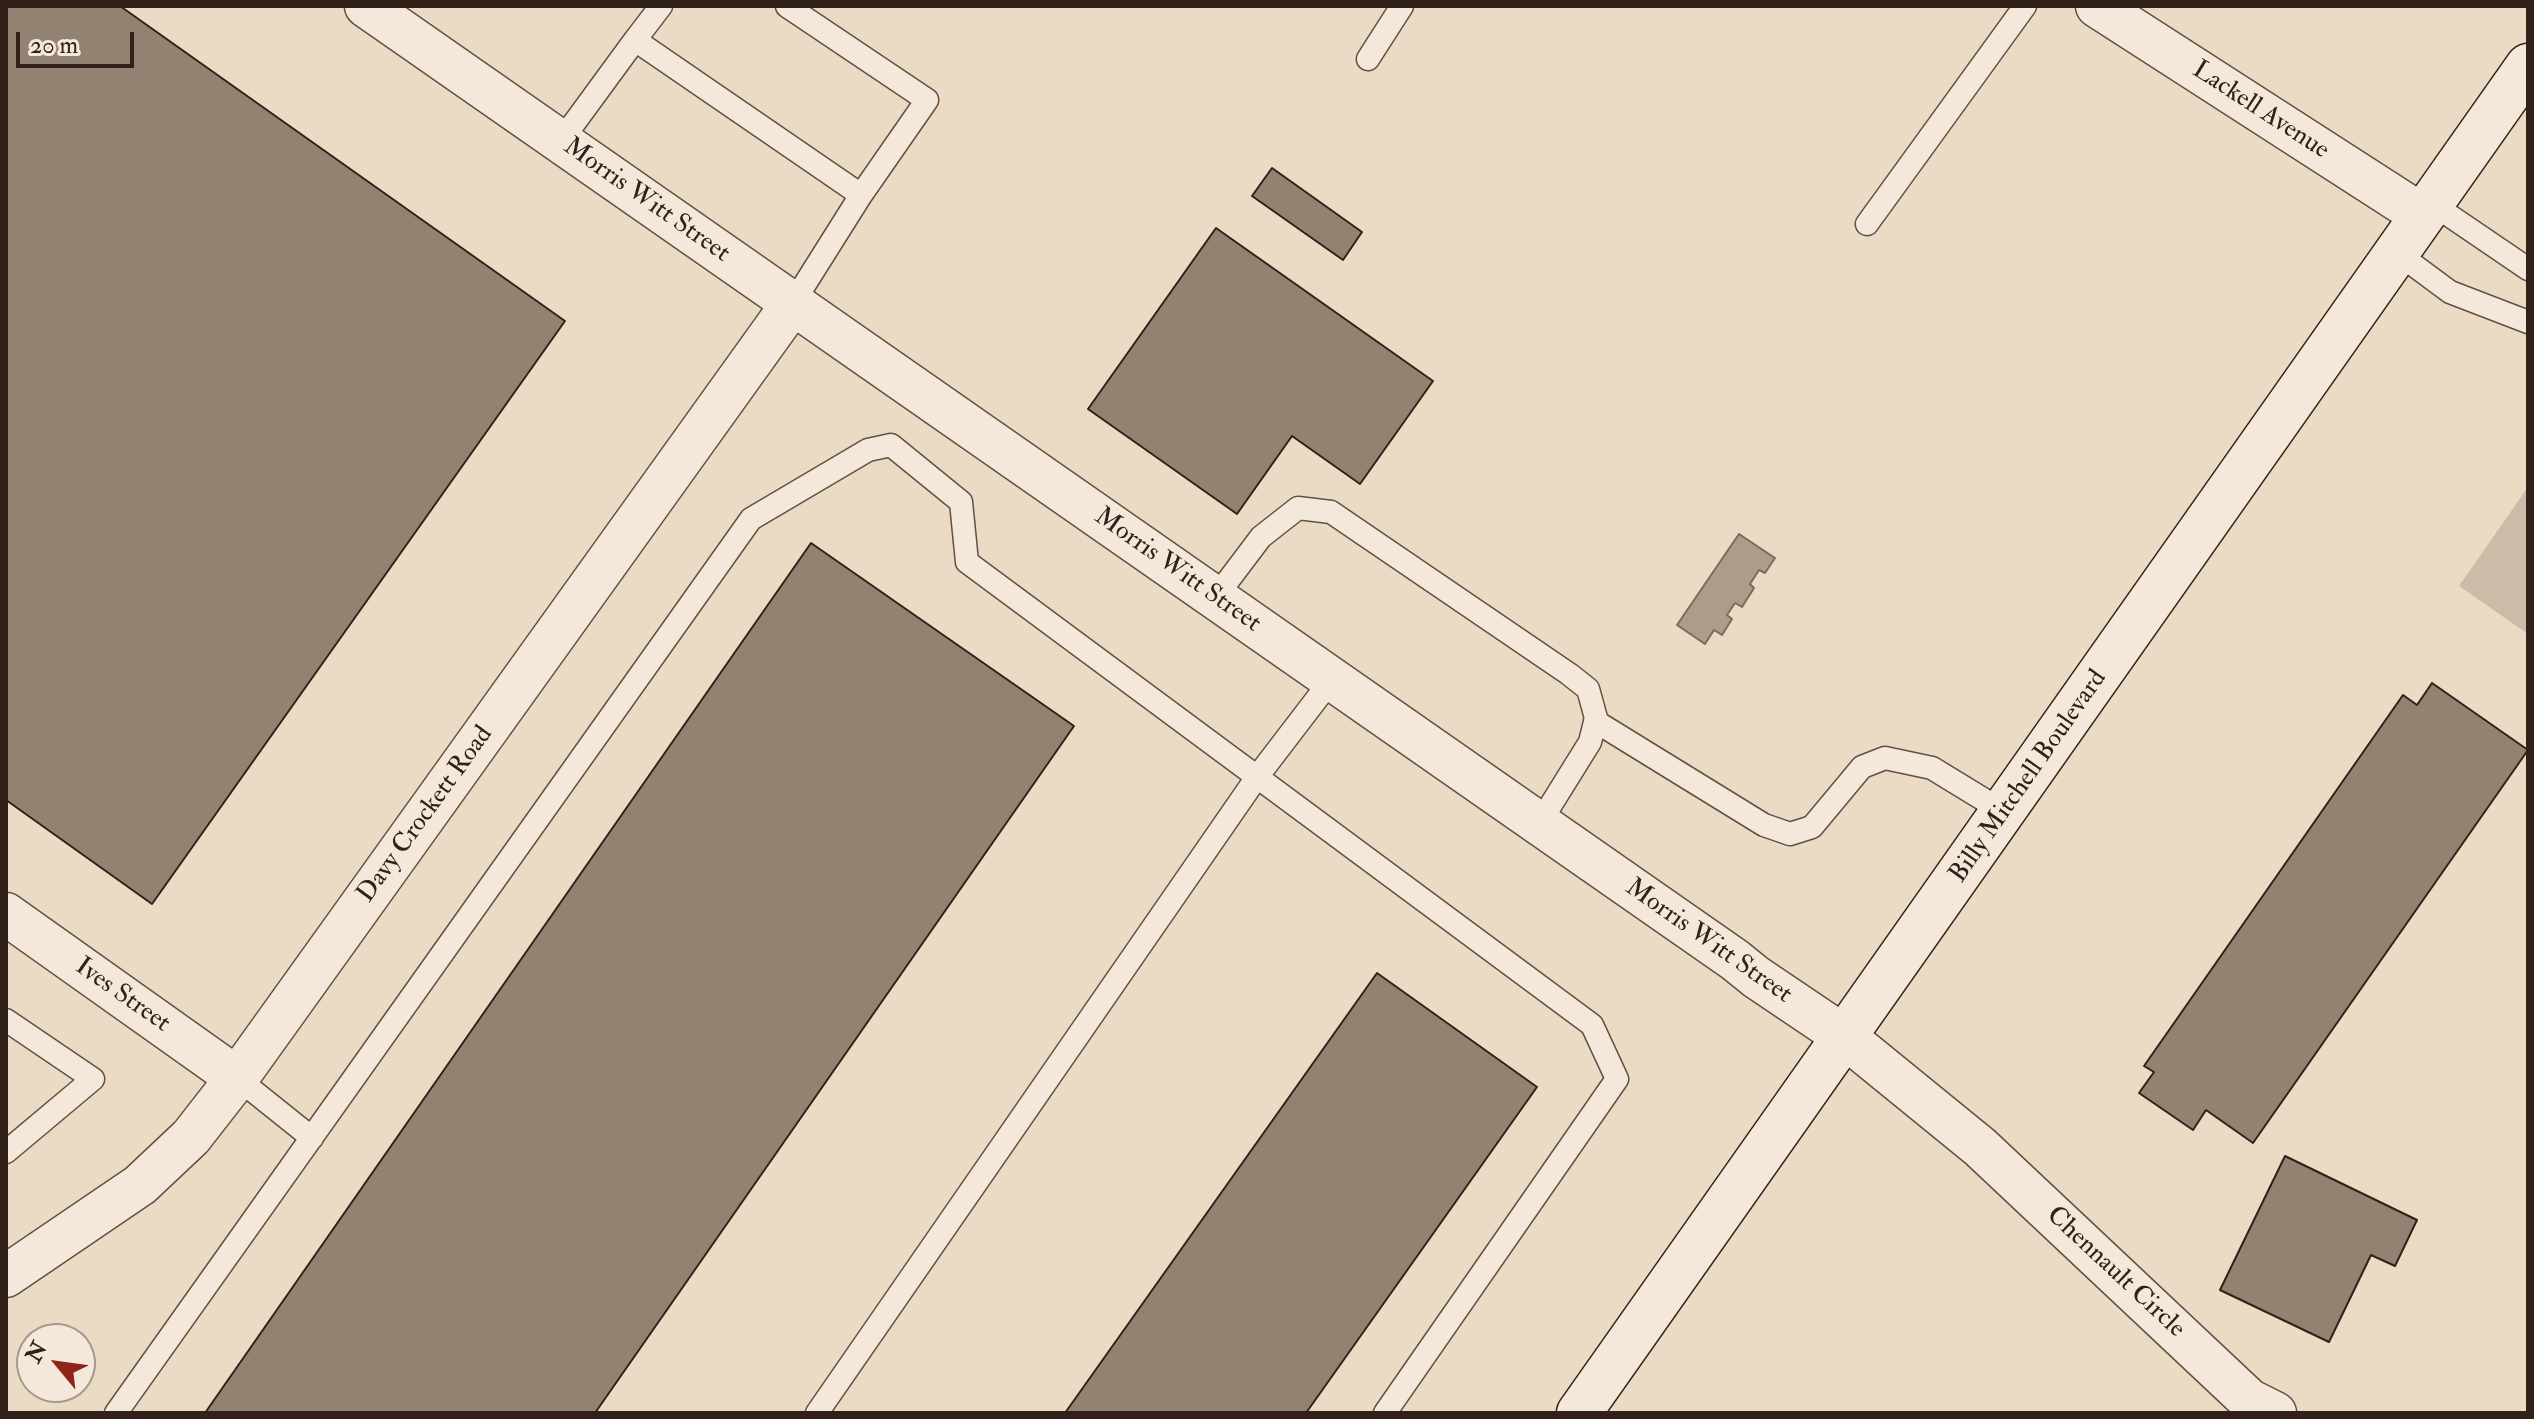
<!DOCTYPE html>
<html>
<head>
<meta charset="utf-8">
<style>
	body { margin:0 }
	#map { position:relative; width:2534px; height:1419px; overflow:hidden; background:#ecdbc4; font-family:"IM FELL Double Pica",serif }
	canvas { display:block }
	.frame { position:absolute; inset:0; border:8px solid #312119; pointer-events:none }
	.north { position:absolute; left:16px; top:1323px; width:80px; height:80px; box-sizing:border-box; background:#f3e8d9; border:2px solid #a5988c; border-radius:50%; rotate:299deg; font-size:22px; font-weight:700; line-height:32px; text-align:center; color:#312119 }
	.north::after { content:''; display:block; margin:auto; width:28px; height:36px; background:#8f2418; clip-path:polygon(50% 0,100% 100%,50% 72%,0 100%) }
	.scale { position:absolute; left:16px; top:32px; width:118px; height:36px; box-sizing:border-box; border:4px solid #312119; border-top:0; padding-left:10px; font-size:24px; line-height:28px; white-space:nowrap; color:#312119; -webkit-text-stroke:6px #f3e8d9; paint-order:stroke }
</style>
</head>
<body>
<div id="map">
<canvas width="2534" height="1419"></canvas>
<div class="frame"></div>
<div class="north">N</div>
<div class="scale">20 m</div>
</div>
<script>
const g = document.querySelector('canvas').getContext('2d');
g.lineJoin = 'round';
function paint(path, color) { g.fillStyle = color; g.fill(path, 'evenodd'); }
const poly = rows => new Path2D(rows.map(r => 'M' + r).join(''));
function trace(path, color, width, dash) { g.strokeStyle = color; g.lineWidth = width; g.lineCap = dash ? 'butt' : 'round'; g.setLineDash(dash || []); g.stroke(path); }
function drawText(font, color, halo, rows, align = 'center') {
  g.font = font + ' "IM FELL Double Pica",serif'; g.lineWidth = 6; g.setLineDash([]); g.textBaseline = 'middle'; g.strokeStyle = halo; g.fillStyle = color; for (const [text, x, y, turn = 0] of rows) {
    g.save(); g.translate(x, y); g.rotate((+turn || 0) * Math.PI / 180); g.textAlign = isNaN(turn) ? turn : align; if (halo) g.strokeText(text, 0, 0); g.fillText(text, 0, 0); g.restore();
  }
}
paint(poly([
	[2528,487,2528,634,2459,586]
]), '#ccbba7');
const water = poly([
	[1739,534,1775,558,1765,573,1759,570,1750,584,1754,588,1742,607,1735,603,1727,615,1732,619,1722,635,1714,630,1705,644,1677,625,1739,534]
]);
paint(water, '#ac9c8a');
trace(water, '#7b6b5d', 2);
const building = poly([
	[6,6,120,6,565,321,152,904,6,800,6,6],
	[1272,168,1362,232,1343,260,1252,196,1272,168],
	[1216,228,1433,381,1360,484,1292,436,1237,514,1088,409,1216,228],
	[811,543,1074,726,595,1413,205,1413,811,543],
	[2432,683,2528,750,2253,1143,2206,1110,2193,1130,2139,1093,2154,1072,2144,1066,2403,695,2417,705,2432,683],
	[1377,973,1537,1087,1306,1413,1065,1413,1377,973],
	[2285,1156,2417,1220,2395,1266,2371,1255,2329,1342,2220,1290,2285,1156]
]);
paint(building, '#928272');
trace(building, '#312119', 2);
const lane = poly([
	[787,6,927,100,861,195],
	[635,40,661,6],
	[1368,59,1402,6],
	[561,141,635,40,861,195,793,303],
	[2431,203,2528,269],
	[1867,224,2025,6],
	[2396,252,2450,292,2528,322],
	[1215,598,1261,537,1298,508,1331,512,1569,674,1588,689,1596,718,1590,742,1539,824],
	[1595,721,1764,825,1790,834,1812,827,1862,767,1885,758,1932,768,2004,812],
	[6,1020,93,1079,6,1152],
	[237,1078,312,1138],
	[116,1413,751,519,868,450,891,445,961,502,967,562,1592,1025,1617,1079,1385,1413],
	[817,1413,1257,777,1332,679]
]);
const street = poly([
	[366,6,1735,960,1756,977,1845,1037,1980,1147,2249,1400,2275,1413],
	[2097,6,2423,216],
	[6,914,237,1078],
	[6,1276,140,1185,191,1137,237,1078,793,303]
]);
const secondary = poly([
	[1579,1413,2528,66]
]);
trace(lane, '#605044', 25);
trace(street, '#605044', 45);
trace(secondary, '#312119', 47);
trace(lane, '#f3e8d9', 22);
trace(street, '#f3e8d9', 42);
trace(secondary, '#f3e8d9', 44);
drawText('26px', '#312119', '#f3e8d9', [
	["Lackell Avenue",2260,111,33],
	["Morris Witt Street",646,201,35],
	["Morris Witt Street",1177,571,35],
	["Billy Mitchell Boulevard",2029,777,-55],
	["Davy Crockett Road",426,815,-54],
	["Morris Witt Street",1708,942,35],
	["Ives Street",122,996,35],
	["Chennault Circle",2115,1273,43]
]);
</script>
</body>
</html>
